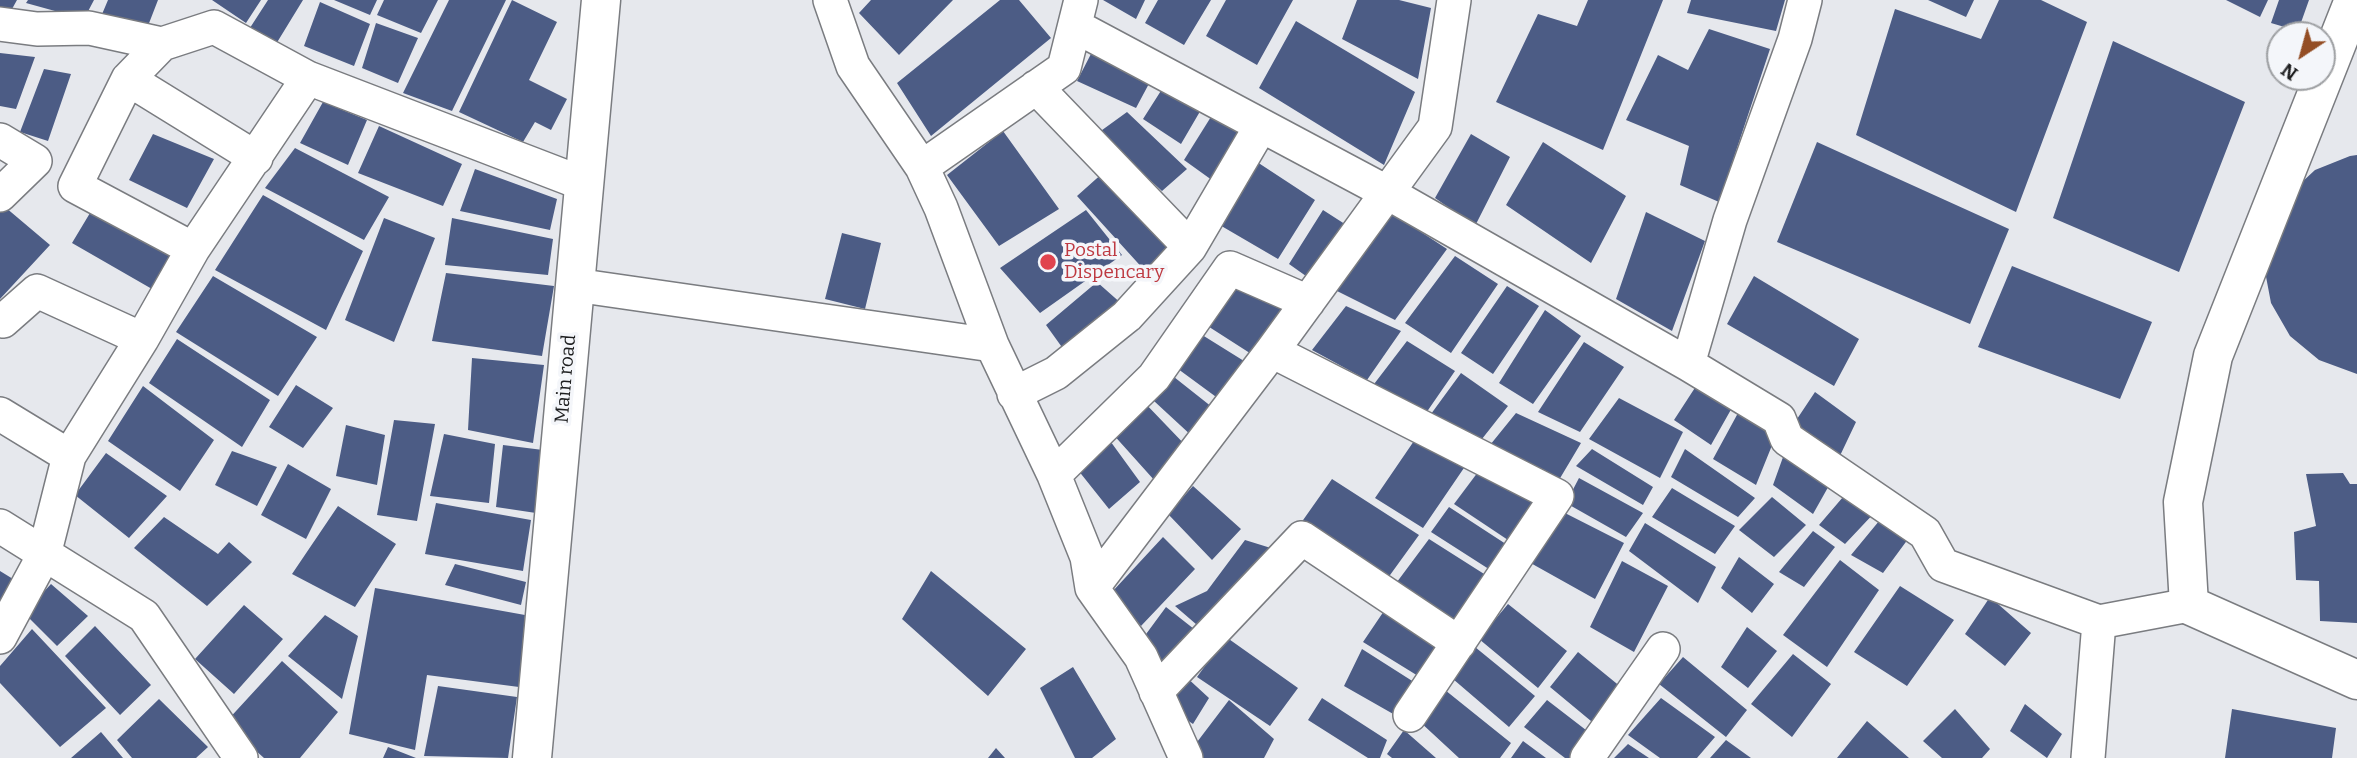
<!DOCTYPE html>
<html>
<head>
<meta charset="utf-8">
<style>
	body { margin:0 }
	#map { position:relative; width:2357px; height:758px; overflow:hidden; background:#e6e8ed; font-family:Bitter,serif }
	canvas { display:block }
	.north { position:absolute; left:2266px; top:21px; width:70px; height:70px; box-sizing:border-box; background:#f4f6fa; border:2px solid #9ea0a3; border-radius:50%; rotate:216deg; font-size:19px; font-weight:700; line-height:28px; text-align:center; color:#1e1f20 }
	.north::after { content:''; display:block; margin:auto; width:24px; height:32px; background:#944e25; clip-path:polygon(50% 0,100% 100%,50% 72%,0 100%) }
</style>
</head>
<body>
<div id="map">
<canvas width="2357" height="758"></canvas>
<div class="north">N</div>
</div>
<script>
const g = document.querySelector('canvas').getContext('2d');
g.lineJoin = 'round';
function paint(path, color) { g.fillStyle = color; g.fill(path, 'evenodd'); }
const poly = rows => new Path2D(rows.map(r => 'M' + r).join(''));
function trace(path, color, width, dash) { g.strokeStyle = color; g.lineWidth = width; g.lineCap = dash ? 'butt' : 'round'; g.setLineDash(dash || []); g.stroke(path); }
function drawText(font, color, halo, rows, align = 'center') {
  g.font = font + ' Bitter,serif'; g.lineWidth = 7; g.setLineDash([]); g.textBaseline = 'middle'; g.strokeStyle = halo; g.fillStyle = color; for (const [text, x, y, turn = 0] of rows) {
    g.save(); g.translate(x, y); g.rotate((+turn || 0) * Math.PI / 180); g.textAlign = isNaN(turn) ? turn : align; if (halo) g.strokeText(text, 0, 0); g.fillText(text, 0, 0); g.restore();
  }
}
paint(poly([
	[0,0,17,0,7,18,0,16],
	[28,0,94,0,84,19,26,3],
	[108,0,158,0,146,31,100,19],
	[212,0,261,0,246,23],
	[268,0,303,0,273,49,246,34],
	[334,0,377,0,370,15],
	[384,0,438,0,421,33,377,15],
	[449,0,506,0,452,111,403,93],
	[512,0,557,22,529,80,567,99,551,130,535,122,523,142,459,112],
	[871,0,953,0,899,55,859,13],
	[1000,0,1019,0,1051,38,931,136,897,83],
	[1103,0,1145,0,1136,19],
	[1158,0,1211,0,1184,45,1145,23],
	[1226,0,1293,0,1257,65,1206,36],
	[1357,0,1399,0,1431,8,1418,79,1342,39],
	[1588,0,1663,0,1603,150,1496,102,1538,14,1577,26],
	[1691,0,1785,0,1776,31,1687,13],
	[1928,0,1974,0,1966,17],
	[1999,0,2041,0,2087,22,2016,212,1856,135,1895,9,1981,39],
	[2226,0,2268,0,2260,17],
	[2279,0,2309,0,2298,31,2271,23],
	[320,2,370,24,354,66,304,46],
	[1296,21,1415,92,1384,165,1259,88],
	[376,23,418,38,398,83,362,68],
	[1709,29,1770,49,1719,202,1680,185,1689,146,1626,120,1658,55,1688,70],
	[2113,41,2245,102,2179,272,2053,218],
	[1092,52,1152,78,1136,108,1077,81],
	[0,53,35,57,16,109,0,106],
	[44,69,71,74,48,141,20,132],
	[1164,86,1202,108,1181,144,1143,119],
	[323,102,367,120,348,165,300,143],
	[1127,112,1187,169,1162,191,1098,133],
	[1214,112,1245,132,1216,183,1184,160],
	[379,126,462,164,443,206,358,173],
	[1003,131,1059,209,999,246,947,175],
	[153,134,214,159,187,208,129,180],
	[1471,134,1510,157,1475,226,1435,198],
	[1543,142,1626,196,1591,263,1506,205],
	[1817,142,2009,229,1970,324,1777,242],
	[295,148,389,197,364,240,265,188],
	[2357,155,2357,374,2319,360,2290,336,2271,303,2264,266,2287,196,2315,170,2350,156],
	[1254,160,1315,200,1278,259,1218,224],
	[475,169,557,199,550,230,460,211],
	[1105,171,1174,244,1146,272,1077,196],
	[263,195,363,251,326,330,215,270],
	[5,207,50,245,0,299,0,211],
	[93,208,174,253,152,289,72,243],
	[1086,210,1122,255,1040,313,1000,268],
	[1323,210,1351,228,1313,281,1289,264],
	[1646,212,1705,241,1672,331,1616,299],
	[1392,213,1447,249,1395,320,1335,290],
	[384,218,435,238,394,342,345,320],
	[452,218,553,239,548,275,445,265],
	[842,233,881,243,865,309,825,299],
	[1455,256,1498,284,1451,353,1405,323],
	[2012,266,2152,322,2120,399,1978,347],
	[446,273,554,286,542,356,432,341],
	[213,276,317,337,278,396,176,332],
	[1754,276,1859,339,1834,386,1727,324],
	[1097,282,1123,305,1069,357,1046,325],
	[1234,282,1289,313,1256,357,1203,323],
	[1507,286,1539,306,1493,374,1461,353],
	[1346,306,1401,331,1367,380,1312,350],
	[1545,310,1581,336,1533,404,1499,383],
	[1199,333,1252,366,1223,402,1174,366],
	[177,339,270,400,242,447,149,383],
	[1407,341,1455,371,1424,416,1371,388],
	[1584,342,1624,367,1580,432,1538,412],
	[472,358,544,365,533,443,468,430],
	[1461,373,1508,406,1478,444,1431,414],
	[1174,377,1217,411,1193,437,1154,401],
	[1700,380,1733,406,1711,445,1674,420],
	[296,385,333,408,303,448,269,427],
	[143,386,214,440,180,491,108,441],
	[1815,392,1856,422,1837,462,1789,431],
	[1619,398,1683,432,1660,478,1589,439],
	[1142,400,1190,450,1155,481,1111,432],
	[1516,413,1581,443,1556,485,1486,450],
	[1738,413,1779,428,1756,485,1713,459],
	[394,420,435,424,417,521,377,515],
	[346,425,385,435,377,485,336,476],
	[444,434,495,444,489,503,430,496],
	[1108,438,1140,482,1109,509,1074,465],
	[1416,438,1466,465,1423,528,1375,498],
	[503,445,543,450,536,513,496,507],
	[1787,446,1831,482,1813,514,1773,485],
	[1592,449,1653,487,1643,505,1576,466],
	[1685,449,1755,498,1738,517,1671,477],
	[232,451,277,467,257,506,215,485],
	[106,453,167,496,129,538,75,495],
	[288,464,331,489,306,539,261,515],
	[1481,468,1540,504,1511,542,1454,504],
	[2343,473,2350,484,2357,484,2357,623,2320,621,2319,581,2296,580,2294,532,2316,526,2306,474],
	[1579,478,1643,513,1626,537,1566,503],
	[1332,479,1419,535,1385,582,1301,523],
	[1193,486,1241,529,1212,560,1168,514],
	[1672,488,1735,526,1715,554,1652,517],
	[1849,490,1878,509,1845,544,1819,525],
	[1772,497,1806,525,1774,557,1739,530],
	[436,503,531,520,523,571,425,554],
	[338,506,396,544,355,607,292,574],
	[1449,507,1512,548,1495,573,1431,532],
	[1561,511,1624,543,1595,599,1527,561],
	[1884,515,1911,535,1883,573,1851,555],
	[164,517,218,554,229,542,252,562,207,606,134,548],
	[1645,523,1716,567,1698,603,1629,551],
	[1813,531,1835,547,1804,587,1779,572],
	[1163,537,1195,569,1141,626,1112,592],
	[1429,539,1492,579,1456,631,1394,586],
	[1245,540,1274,549,1204,631,1175,606,1207,591],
	[1739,557,1774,584,1752,613,1721,588],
	[1840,560,1879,590,1827,667,1783,635],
	[1622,561,1668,586,1634,652,1590,627],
	[455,564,526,582,521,605,445,585],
	[0,571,13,579,0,602],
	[931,571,1026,649,988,696,902,619],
	[51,584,88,616,57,646,24,613],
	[1900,586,1954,620,1907,686,1854,652],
	[375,588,525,615,519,687,427,675,415,750,349,734],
	[1990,597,2031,633,2005,666,1965,634],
	[1508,604,1567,651,1538,688,1479,639],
	[244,605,283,639,234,694,195,659],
	[1166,607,1194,629,1162,665,1138,645],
	[1386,608,1445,646,1423,679,1363,642],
	[325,615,358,636,342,699,288,656],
	[95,626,151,685,120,715,65,656],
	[1747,627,1777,651,1748,688,1721,667],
	[32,629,106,708,60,747,0,683,0,666],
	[1226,637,1298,688,1270,726,1197,677],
	[1475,647,1535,696,1509,727,1453,679],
	[1362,649,1417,684,1395,715,1344,686],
	[1578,652,1627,692,1597,726,1550,687],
	[1793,654,1831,684,1792,737,1751,704],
	[1683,657,1747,710,1726,737,1659,684],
	[282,661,338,712,300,758,264,758,225,723],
	[1073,667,1116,739,1092,758,1075,758,1040,688],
	[1184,675,1209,698,1193,724,1166,706],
	[438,686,517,697,508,758,424,756],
	[1445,690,1511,743,1500,758,1459,758,1419,721],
	[1322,698,1387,740,1380,758,1368,758,1308,720],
	[1661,698,1715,737,1697,758,1660,758,1628,735],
	[159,699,208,747,196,758,132,758,117,740],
	[1229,700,1274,739,1264,758,1203,758,1191,750],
	[1547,700,1595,737,1577,758,1565,758,1524,727],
	[2025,704,2062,734,2047,758,2010,731],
	[1955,709,1990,749,1982,758,1942,758,1923,741],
	[2232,709,2336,728,2332,758,2225,758],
	[1867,721,1909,758,1837,758],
	[1404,730,1436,758,1392,758,1387,754],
	[101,732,123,758,71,758],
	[1726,740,1751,758,1710,758],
	[1523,741,1546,758,1511,758],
	[1628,744,1649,758,1614,758],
	[388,747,416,758,383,758],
	[996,748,1005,758,988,758]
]), '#4c5c85');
const minor = poly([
	[830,0,853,66,922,167,941,208,992,345,1054,475,1087,557,1092,588,1141,657,1186,758],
	[0,24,37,29,89,28,162,44],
	[1075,26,1388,193,1688,364,1730,220,1795,39,1805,0],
	[128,79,256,158],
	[1036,87,1190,247],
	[0,140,35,161,0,195],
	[922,167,1064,68,1081,0],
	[193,249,75,186,128,79,162,44,214,27,308,78,584,184],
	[575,285,992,345],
	[0,319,3,321,37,291,142,339],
	[1272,351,1557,496,1410,715],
	[1688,364,1779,419,1787,439,1925,533,1943,565,2099,622],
	[1014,394,1056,373,1127,316,1190,247,1261,126],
	[0,414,69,456],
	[1054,475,1154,377,1230,268,1308,302],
	[0,526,144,616,241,758],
	[1092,588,1272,351,1435,127,1454,0],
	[0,637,44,555,69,456,142,339,193,249,308,78],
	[1156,692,1302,538,1459,643],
	[1587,758,1663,649],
	[2088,758,2099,622,2189,605]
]);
const tertiary = poly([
	[532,758,601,0]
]);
const primary = poly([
	[2354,0,2213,356,2183,502,2189,605,2357,680]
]);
trace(minor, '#7a7c80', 36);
trace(tertiary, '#7a7c80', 41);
trace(primary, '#7a7c80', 41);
trace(minor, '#fff', 33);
trace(tertiary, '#fff', 38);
trace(primary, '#fff', 38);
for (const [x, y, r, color] of [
	[1048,262,9,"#e0444e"]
]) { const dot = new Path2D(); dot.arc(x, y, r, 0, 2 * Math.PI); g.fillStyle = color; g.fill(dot); trace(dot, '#f4f6fa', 2.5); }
drawText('19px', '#be3a42', '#f4f6fa', [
	["Postal",1064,251],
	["Dispencary",1064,273]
], 'left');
drawText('19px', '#1e1f20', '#f4f6fa', [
	["Main road",566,379,-85]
]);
</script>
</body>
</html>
